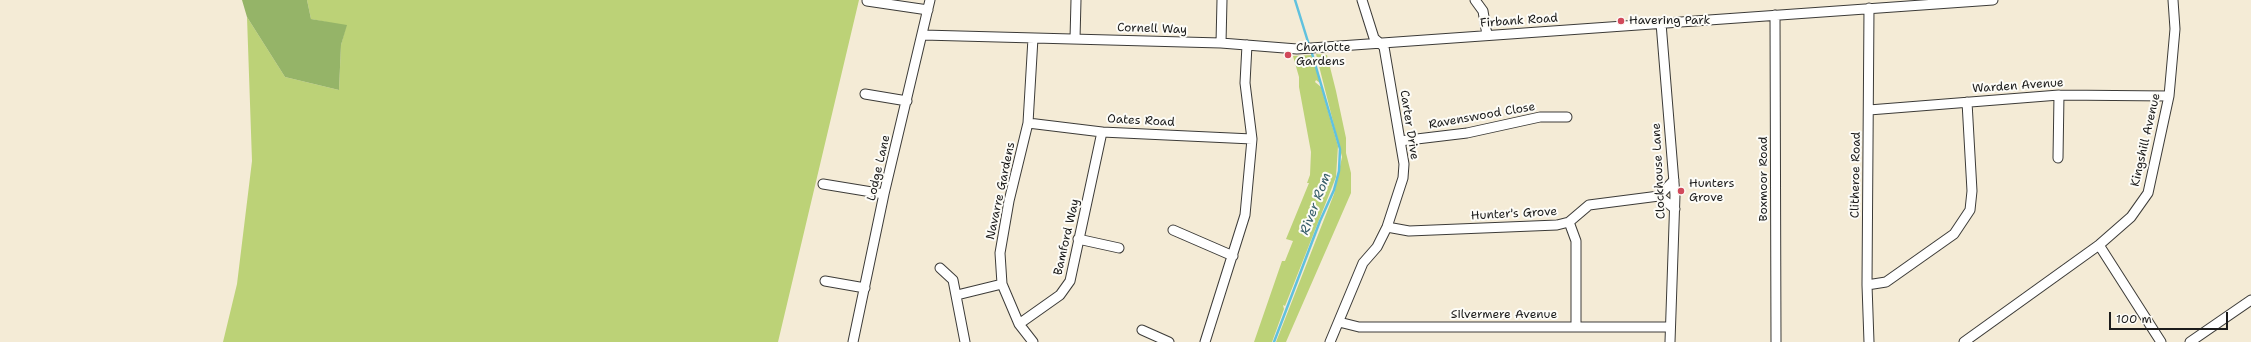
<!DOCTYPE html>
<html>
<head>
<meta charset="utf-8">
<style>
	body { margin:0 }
	#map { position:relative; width:2251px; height:342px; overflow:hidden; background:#f4ebd6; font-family:"Shantell Sans",sans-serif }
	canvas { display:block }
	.scale { position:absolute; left:2109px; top:312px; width:119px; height:18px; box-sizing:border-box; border:2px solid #1c1c1c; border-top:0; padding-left:5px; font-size:12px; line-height:14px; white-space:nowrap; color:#1c1c1c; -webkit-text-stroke:3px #fdfcf7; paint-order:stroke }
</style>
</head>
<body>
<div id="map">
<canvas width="2251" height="342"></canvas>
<div class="scale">100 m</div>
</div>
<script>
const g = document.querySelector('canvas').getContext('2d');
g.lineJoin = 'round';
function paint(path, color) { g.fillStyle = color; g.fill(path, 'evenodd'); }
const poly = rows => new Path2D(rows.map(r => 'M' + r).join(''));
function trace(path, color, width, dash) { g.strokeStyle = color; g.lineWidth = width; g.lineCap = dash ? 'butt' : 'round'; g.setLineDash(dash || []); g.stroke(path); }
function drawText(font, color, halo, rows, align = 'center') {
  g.font = font + ' "Shantell Sans",sans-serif'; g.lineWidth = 4; g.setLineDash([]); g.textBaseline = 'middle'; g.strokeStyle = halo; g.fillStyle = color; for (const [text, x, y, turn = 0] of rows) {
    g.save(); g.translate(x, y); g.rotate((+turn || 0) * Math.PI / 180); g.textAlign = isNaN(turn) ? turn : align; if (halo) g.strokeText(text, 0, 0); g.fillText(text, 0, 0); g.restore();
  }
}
paint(poly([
	[307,0,859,0,778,342,223,342,237,284,252,161,247,17,285,77,339,90,341,45,346,26,311,19],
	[1316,54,1327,55,1336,91,1346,138,1346,153,1351,173,1351,193,1286,342,1276,342,1334,194,1342,157],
	[1312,55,1320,83,1316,80,1315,82,1321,87,1338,146,1336,177,1289,296,1285,306,1283,305,1284,309,1272,342,1254,342,1282,261,1285,261,1293,241,1286,239,1309,183,1307,183,1310,175,1311,152,1299,87,1299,77,1293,56]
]), '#bcd277');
paint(poly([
	[242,0,307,0,311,19,347,25,341,45,339,90,285,77,247,17]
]), '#95b468');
trace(poly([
	[1295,0,1309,45],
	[1274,342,1320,221,1334,190,1339,171,1340,149,1311,50]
]), '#60c1de', 2.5);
const minor = poly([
	[1475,0,1483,11,1487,35],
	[867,1,928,10],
	[1775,15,1776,342],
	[1661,23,1675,195,1670,342],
	[923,35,1221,43,1297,49,1993,0],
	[1075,39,1076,0],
	[1221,43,1222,0],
	[865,94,907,101],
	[1869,110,2059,95,2169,96],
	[1028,123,1102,132,1252,139],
	[1400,141,1467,133,1540,117,1567,117],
	[2058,158,2059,95],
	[823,184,884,194],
	[1659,196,1674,180],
	[1659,196,1675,209],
	[1569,222,1576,241,1576,326],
	[1387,227,1409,231,1557,225,1569,222,1589,205,1659,196],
	[1173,230,1233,256],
	[1078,239,1119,248],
	[2099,245,2161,342],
	[940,268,953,280,965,342],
	[825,281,865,288],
	[1867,285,1886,282,1954,234,1970,210,1972,191,1967,102],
	[957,295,1002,284],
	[1339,322,1359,327,1670,327],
	[1019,324,1060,295,1070,281,1102,132],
	[1142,330,1169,342],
	[853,342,884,194,930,0],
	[1033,342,1019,324,1002,284,1000,253,1009,201,1028,123,1033,38],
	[1205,342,1245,215,1252,139,1245,83,1247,45],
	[1330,342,1363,263,1377,247,1387,227,1403,178,1404,164,1384,47,1374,38,1362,0],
	[1869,342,1867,285,1869,8],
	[1964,342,2099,245,2131,217,2148,193,2169,96,2175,29,2173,0],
	[2190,342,2251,300]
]);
trace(minor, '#3c3b38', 11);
trace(minor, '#fff', 9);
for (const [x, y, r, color] of [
	[1621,21,4,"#d1495b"],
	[1288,55,4,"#d1495b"],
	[1681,191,4,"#d1495b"]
]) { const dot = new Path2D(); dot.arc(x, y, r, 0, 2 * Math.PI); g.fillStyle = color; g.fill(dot); trace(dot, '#fdfcf7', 1.5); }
drawText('12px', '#1c1c1c', '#fdfcf7', [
	["Firbank Road",1519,21,-4],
	["Cornell Way",1152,29,2],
	["Warden Avenue",2018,86,-4],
	["Ravenswood Close",1482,116,-10],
	["Oates Road",1141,121,3],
	["Carter Drive",1409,125,81],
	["Kingshill Avenue",2146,140,-77],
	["Lodge Lane",879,168,-77],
	["Clockhouse Lane",1659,171,-93],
	["Clitheroe Road",1856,175,-89],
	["Boxmoor Road",1764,179,-90],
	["Navarre Gardens",1001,191,-78],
	["Hunter's Grove",1514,214,-3],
	["Bamford Way",1067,237,-77],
	["Silvermere Avenue",1504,315]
]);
drawText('12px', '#1c1c1c', '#fdfcf7', [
	["Havering Park",1629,21],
	["Charlotte",1296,48],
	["Gardens",1296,62],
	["Hunters",1689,184],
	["Grove",1689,198]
], 'left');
drawText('italic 13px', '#375e6a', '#fdfcf7', [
	["River Rom",1316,204,-69]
]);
</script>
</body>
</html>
